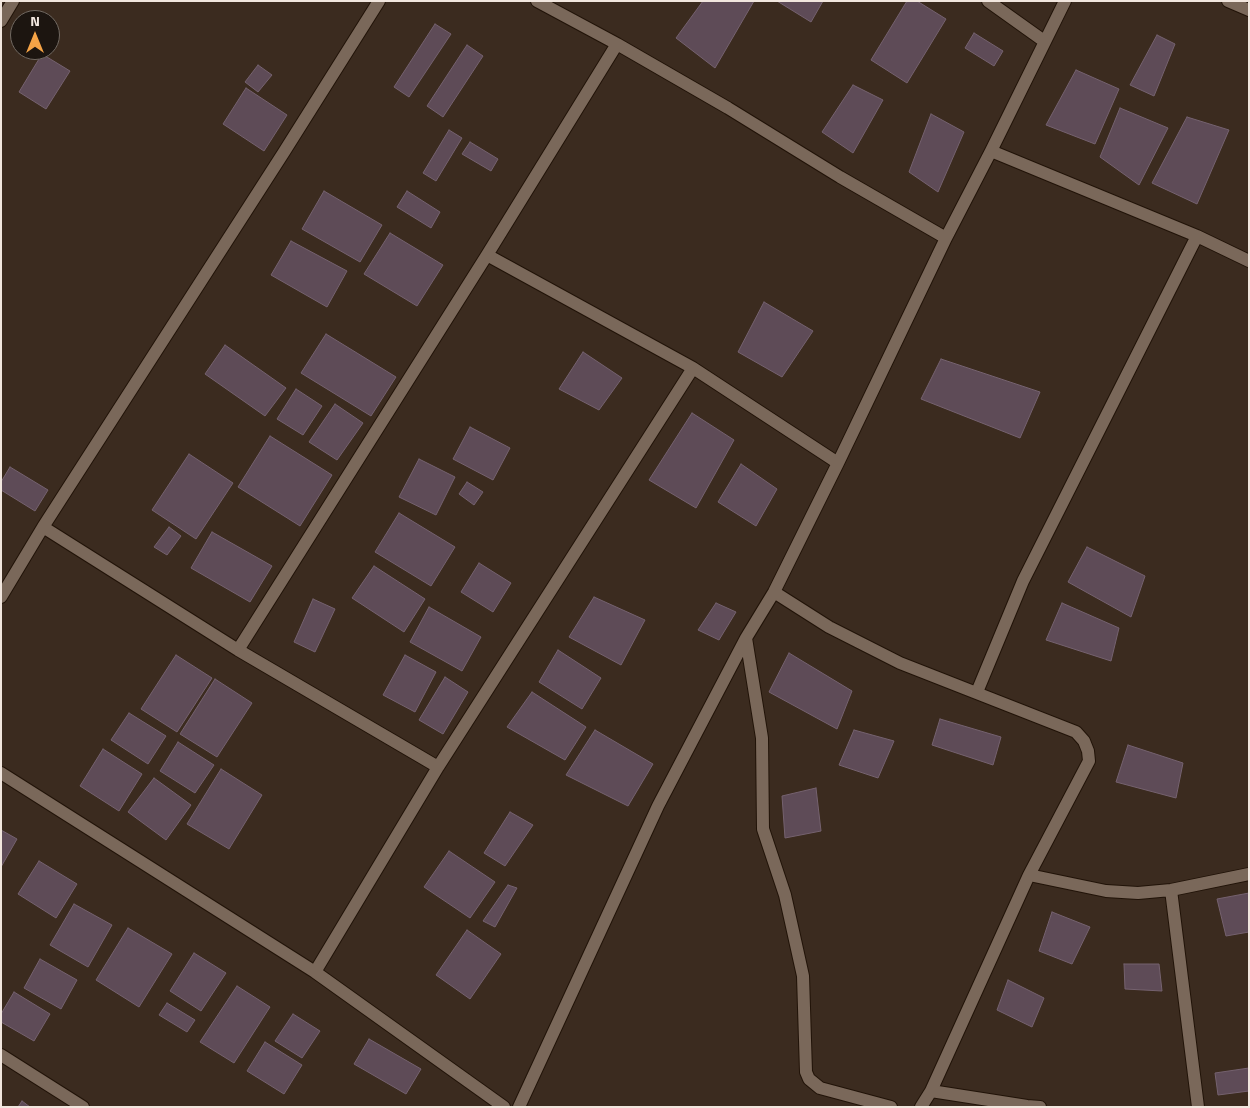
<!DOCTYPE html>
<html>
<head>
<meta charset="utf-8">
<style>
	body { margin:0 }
	#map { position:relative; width:1250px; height:1108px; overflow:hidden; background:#3b2b1f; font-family:"Titillium Web",sans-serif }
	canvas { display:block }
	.frame { position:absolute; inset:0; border:2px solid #f1e6de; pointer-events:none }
	.north { position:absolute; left:10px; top:10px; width:50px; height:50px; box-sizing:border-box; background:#1c1510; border:1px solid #716962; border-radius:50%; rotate:0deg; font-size:14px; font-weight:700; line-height:20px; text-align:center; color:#f1e6de }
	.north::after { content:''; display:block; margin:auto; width:18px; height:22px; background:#f5a346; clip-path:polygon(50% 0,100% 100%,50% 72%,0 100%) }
</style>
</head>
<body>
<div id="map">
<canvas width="1250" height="1108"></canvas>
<div class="frame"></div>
<div class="north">N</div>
</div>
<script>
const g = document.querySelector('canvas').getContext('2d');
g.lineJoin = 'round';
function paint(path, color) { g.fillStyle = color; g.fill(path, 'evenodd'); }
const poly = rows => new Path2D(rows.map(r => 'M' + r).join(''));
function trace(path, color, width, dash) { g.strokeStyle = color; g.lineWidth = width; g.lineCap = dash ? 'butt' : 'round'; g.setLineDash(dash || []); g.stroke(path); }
const building = poly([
	[703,1,754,1,715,68,676,38,703,1],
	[777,1,823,1,811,22,777,1],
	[907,1,917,1,946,19,907,83,871,60,907,1],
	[435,24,451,34,409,97,394,87,435,24],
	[974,33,1003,51,994,66,965,48,974,33],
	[1157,35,1175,44,1154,96,1130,85,1157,35],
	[467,45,483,56,443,117,427,106,467,45],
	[42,54,70,71,46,109,19,92,42,54],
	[258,65,272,75,258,92,245,82,258,65],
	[1076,70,1119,89,1095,144,1046,125,1076,70],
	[853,85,883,100,853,153,822,132,853,85],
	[246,88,287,115,264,151,223,124,246,88],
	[1120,108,1168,128,1139,185,1100,157,1120,108],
	[931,114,964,132,938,192,909,172,931,114],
	[1187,117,1229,130,1197,204,1152,183,1187,117],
	[449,130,462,138,436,181,423,173,449,130],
	[470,142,498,159,491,171,462,154,470,142],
	[324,191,382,225,360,262,302,229,324,191],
	[407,191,440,212,431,228,397,207,407,191],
	[390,233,443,265,417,306,364,274,390,233],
	[291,241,347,271,327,307,271,275,291,241],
	[764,302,813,331,782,377,738,352,764,302],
	[326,334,396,377,371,416,301,373,326,334],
	[225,345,286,388,265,416,205,374,225,345],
	[583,352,622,378,599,410,559,389,583,352],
	[941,359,1040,392,1020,438,921,399,941,359],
	[296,389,322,406,303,435,277,419,296,389],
	[335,404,363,423,337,460,309,442,335,404],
	[692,413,734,440,696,508,649,480,692,413],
	[470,427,510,448,493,480,453,459,470,427],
	[270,436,332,475,300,526,238,487,270,436],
	[189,454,233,483,196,539,152,510,189,454],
	[419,459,455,477,436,515,399,497,419,459],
	[741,464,777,489,756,526,718,502,741,464],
	[10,467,48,490,35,511,1,490,1,482,10,467],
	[467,482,483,492,474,505,459,494,467,482],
	[399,513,455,547,431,586,375,552,399,513],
	[169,527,181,536,167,555,154,547,169,527],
	[212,532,272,566,250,602,191,568,212,532],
	[1087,547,1145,576,1131,617,1068,582,1087,547],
	[479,563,511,583,493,612,461,592,479,563],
	[374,566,425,599,404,632,352,598,374,566],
	[594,597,645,620,621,665,569,637,594,597],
	[313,599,335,609,315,652,294,642,313,599],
	[716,603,736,612,719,640,698,630,716,603],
	[1062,603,1119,628,1111,661,1046,640,1062,603],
	[429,607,481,637,462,671,410,642,429,607],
	[558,650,601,678,582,709,539,682,558,650],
	[789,653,852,691,837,729,769,692,789,653],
	[176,655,212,678,177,732,141,709,176,655],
	[405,655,436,672,415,712,383,695,405,655],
	[445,677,468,692,443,734,419,720,445,677],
	[215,679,252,703,217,757,180,734,215,679],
	[532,692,586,727,565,760,507,727,532,692],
	[129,713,166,736,148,764,111,740,129,713],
	[940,719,1001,737,993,765,932,745,940,719],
	[595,730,653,764,628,806,566,775,595,730],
	[854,730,894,741,878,778,839,765,854,730],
	[178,742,214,765,195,793,160,771,178,742],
	[1128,745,1183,763,1176,798,1116,782,1128,745],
	[103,749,142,774,119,811,80,786,103,749],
	[221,769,262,795,229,849,187,824,221,769],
	[154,778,191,805,166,840,128,812,154,778],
	[816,788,821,831,785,838,782,796,816,788],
	[510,812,533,825,505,866,484,853,510,812],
	[1,830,17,839,1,867,1,830],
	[449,851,495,882,470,918,424,887,449,851],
	[39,861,77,884,56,918,18,894,39,861],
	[508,885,517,888,495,927,483,921,508,885],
	[1249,893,1249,932,1226,936,1217,899,1249,893],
	[74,904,112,925,88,967,50,945,74,904],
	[1052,912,1090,927,1072,964,1039,951,1052,912],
	[128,928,172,954,139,1007,96,980,128,928],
	[467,930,501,954,470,999,436,975,467,930],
	[194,953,226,973,201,1011,170,991,194,953],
	[40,959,77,980,61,1009,24,988,40,959],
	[1124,964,1159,964,1162,991,1125,989,1124,964],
	[1008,980,1044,998,1032,1027,997,1010,1008,980],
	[237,986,270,1007,234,1063,200,1042,237,986],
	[14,992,50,1014,34,1041,1,1022,1,1014,14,992],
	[167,1003,195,1020,187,1032,159,1015,167,1003],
	[293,1014,320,1031,302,1058,275,1041,293,1014],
	[369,1039,421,1069,406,1094,354,1064,369,1039],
	[265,1042,302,1065,284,1094,247,1071,265,1042],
	[1249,1068,1249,1091,1218,1095,1215,1073,1249,1068],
	[22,1101,30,1107,18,1107,22,1101]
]);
paint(building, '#5e4b57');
trace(building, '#75626f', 1);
const minor = poly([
	[537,1,617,44,728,108,840,177,946,238],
	[988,1,1044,41],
	[1228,1,1249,10],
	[1,21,13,1],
	[991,151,1197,236,1249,261],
	[487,255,693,368,838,463],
	[43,527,238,650,438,767],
	[774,592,829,627,900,663,1076,732,1084,741,1088,751,1089,761,1029,875,931,1091,921,1107],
	[1,597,43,527,284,152,379,1],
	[746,638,762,738,763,829,785,895,803,976,806,1072,809,1079,820,1088,891,1107],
	[238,650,487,255,617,44],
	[977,692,1023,581,1197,236],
	[1,773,315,972,504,1107],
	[1029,875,1106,891,1138,893,1171,890,1249,874],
	[1171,890,1198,1107],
	[315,972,438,767,693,368],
	[931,1091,1027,1106,1040,1107],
	[519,1107,658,806,746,638,774,592,838,463,946,238,991,151,1065,1]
]);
const tertiary = poly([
	[1,1055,83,1107]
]);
trace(minor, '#211308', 14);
trace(tertiary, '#211308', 14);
trace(minor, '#7a685a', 12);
trace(tertiary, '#7a685a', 12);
</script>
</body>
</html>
